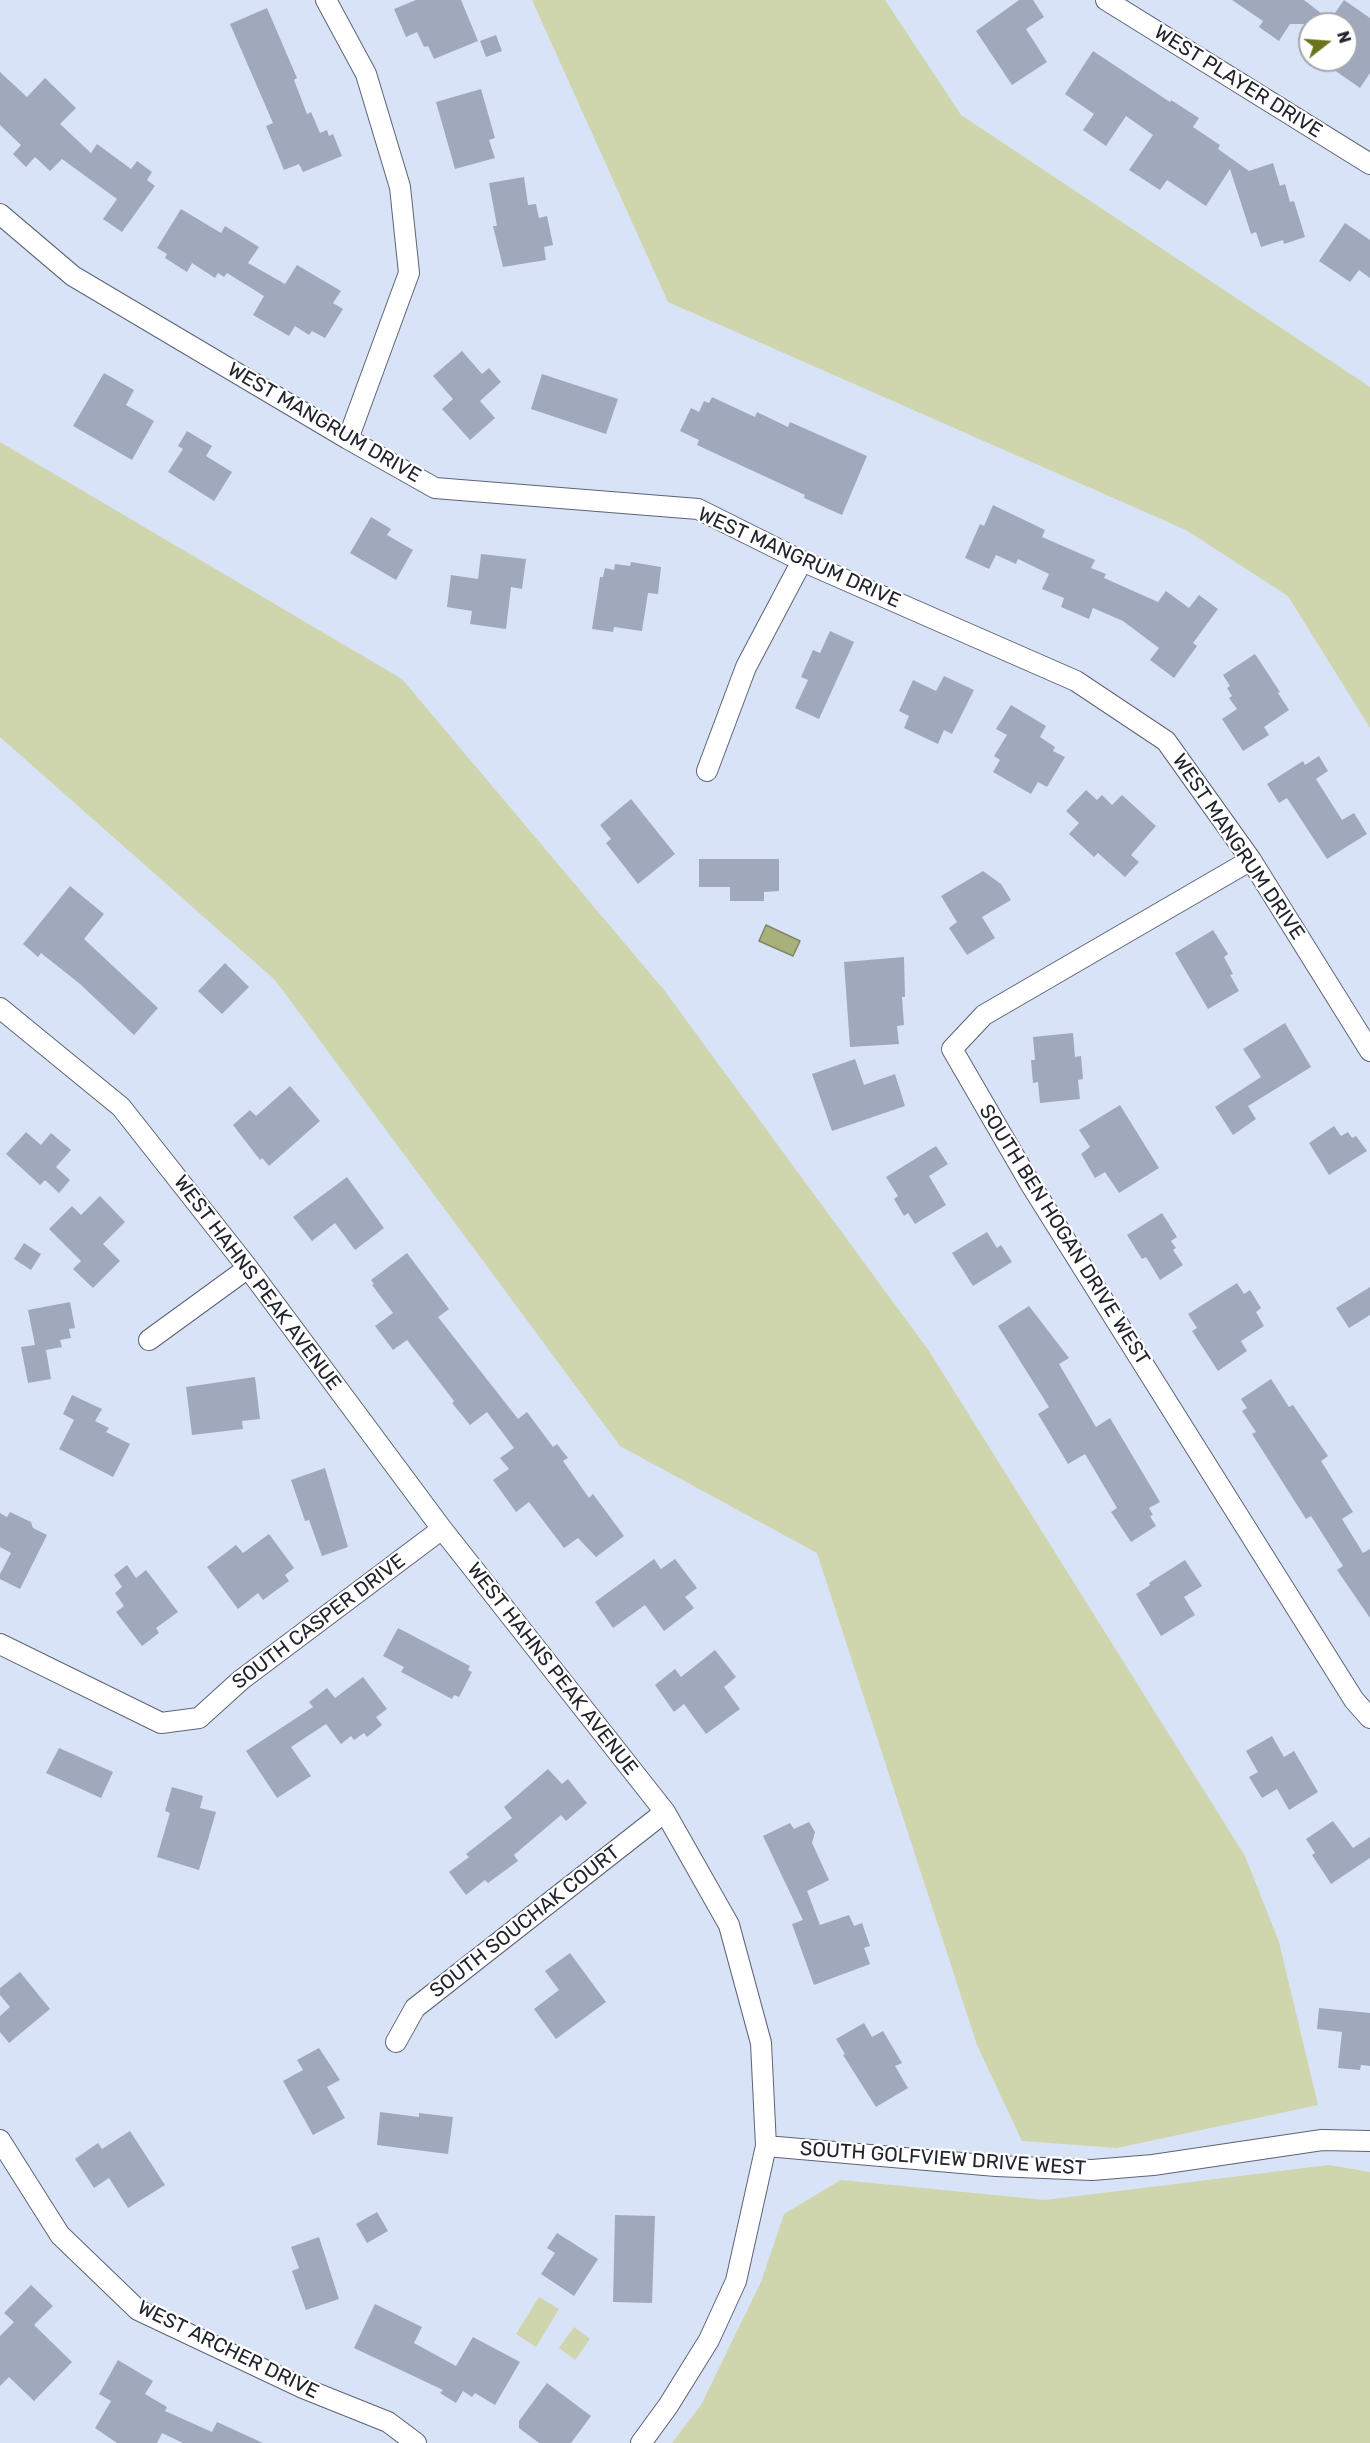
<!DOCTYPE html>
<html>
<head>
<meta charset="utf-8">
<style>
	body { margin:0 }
	#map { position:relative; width:1370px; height:2443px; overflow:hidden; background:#d9e3f7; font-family:Rubik,sans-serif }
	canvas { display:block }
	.north { position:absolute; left:1298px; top:12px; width:60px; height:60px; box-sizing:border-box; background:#fff; border:2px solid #a6a7ab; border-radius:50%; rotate:73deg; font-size:16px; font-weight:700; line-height:24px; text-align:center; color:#21242c }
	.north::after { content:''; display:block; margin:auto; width:21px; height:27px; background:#6b731c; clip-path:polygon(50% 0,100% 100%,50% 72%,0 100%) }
</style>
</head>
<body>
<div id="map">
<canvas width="1370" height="2443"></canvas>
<div class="north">N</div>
</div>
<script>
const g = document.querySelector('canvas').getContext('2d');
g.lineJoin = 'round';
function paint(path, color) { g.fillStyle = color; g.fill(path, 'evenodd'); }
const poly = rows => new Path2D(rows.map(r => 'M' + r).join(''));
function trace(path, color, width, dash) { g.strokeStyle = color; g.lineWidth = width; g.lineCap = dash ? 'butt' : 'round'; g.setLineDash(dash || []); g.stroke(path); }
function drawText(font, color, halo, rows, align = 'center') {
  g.font = font + ' Rubik,sans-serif'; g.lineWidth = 4.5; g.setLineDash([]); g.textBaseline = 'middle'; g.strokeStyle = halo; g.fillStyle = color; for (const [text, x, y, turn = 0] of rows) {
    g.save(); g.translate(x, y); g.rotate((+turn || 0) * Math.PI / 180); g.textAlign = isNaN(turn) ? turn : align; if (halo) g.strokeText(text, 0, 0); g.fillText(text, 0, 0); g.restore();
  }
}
paint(poly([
	[532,0,885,0,961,115,1370,387,1370,728,1288,596,1186,530,668,302],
	[0,442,402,679,664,990,929,1351,1245,1856,1279,1942,1318,2105,1117,2148,1022,2141,977,2045,817,1553,620,1446,275,980,0,737],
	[1329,2165,1370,2172,1370,2443,672,2443,701,2405,761,2282,784,2214,841,2180,1045,2200],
	[539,2297,559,2309,536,2347,516,2334],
	[574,2327,590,2339,575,2360,559,2348]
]), '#cfd5ac');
const water = poly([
	[766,925,800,941,793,956,759,941,766,925]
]);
paint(water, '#a8b07c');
trace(water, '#808664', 1.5);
paint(poly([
	[416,0,461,0,478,41,434,59,428,46,424,47,417,32,406,37,394,9],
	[1019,0,1033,0,1044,17,1026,29,1047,62,1012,85,976,31],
	[1232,0,1304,0,1330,20,1344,0,1370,18,1370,73,1360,88,1320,60,1346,60,1346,24,1290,24,1279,41,1259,27,1263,21],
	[267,8,297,78,294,80,307,114,311,112,320,133,327,130,329,136,333,134,342,156,303,172,299,164,284,170,266,126,273,123,230,24],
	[496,35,502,51,486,57,480,41],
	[1093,51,1170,102,1171,100,1199,118,1193,127,1220,145,1218,149,1249,171,1273,163,1280,186,1285,184,1290,202,1294,201,1305,237,1284,244,1283,240,1261,247,1256,232,1251,234,1230,169,1206,206,1167,180,1160,190,1129,170,1153,135,1126,116,1106,146,1083,130,1094,114,1065,94],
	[0,72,27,97,45,78,76,108,60,124,91,153,97,144,131,169,137,161,152,172,147,180,155,186,122,232,103,219,117,199,62,159,50,171,35,157,26,167,13,154,21,145,0,125],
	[481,89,495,138,489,140,495,158,455,169,436,102],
	[524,177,528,205,536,204,539,218,547,216,553,245,544,247,546,260,503,267,493,226,497,226,489,183],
	[181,209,221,233,225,226,259,247,248,263,285,284,297,265,341,291,333,303,343,309,325,338,312,331,309,335,295,326,289,336,253,315,264,296,227,273,224,277,218,273,215,278,192,263,187,272,165,258,167,254,157,248],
	[1345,223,1370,240,1370,278,1359,270,1350,282,1319,261],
	[462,351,482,374,489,368,501,382,480,401,495,418,470,440,442,409,453,399,433,376],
	[104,373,134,390,126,405,154,421,132,460,73,426],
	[542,374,618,399,606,434,531,409],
	[712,397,755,417,757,412,788,427,790,422,867,456,842,515,804,498,805,495,697,445,699,440,680,431,691,408,699,412,704,401,709,403],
	[187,431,212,446,206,456,232,472,214,501,168,472,183,449,178,446],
	[993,505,1045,530,1042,537,1095,560,1091,568,1106,574,1104,578,1158,602,1166,591,1189,608,1199,595,1218,609,1193,643,1197,646,1174,678,1150,660,1159,648,1123,621,1093,608,1089,619,1061,607,1064,598,1042,589,1049,574,1018,559,1016,564,996,555,989,569,965,558,980,524,984,526],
	[371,517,391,529,387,535,413,550,396,580,350,553],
	[481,554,526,559,522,589,511,587,506,629,470,624,472,611,447,607,451,575,478,579],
	[631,562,661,567,658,594,648,593,642,631,614,627,613,632,592,629,600,577,603,577,605,568,614,570,615,564,630,566],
	[830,631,854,642,819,719,795,708,808,680,801,677,813,650,820,653],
	[1255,654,1280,692,1278,693,1289,710,1264,727,1269,735,1243,751,1222,719,1237,709,1229,698,1232,696,1227,688,1230,686,1223,675],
	[944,676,974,690,952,734,944,730,938,744,904,728,909,716,899,711,913,680,936,691],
	[1011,705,1046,726,1040,737,1055,747,1053,751,1065,757,1047,787,1038,782,1031,794,993,772,1000,760,994,756,1007,735,996,729],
	[1319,756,1328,771,1316,779,1342,820,1354,813,1367,834,1327,859,1287,798,1279,803,1267,784,1303,761,1305,765],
	[1086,790,1097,800,1102,795,1112,805,1122,795,1156,826,1131,855,1139,862,1125,877,1098,853,1094,857,1069,834,1079,823,1066,811],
	[631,799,675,854,638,884,606,843,611,839,600,825],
	[699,859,779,859,779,891,764,892,764,901,730,901,730,887,699,887],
	[983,871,1001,884,1011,900,982,917,995,938,967,955,949,928,957,922,941,896],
	[70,886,104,914,84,939,158,1008,134,1035,80,984,41,953,38,957,23,944],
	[1213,930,1228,954,1224,957,1233,974,1230,975,1239,991,1208,1009,1175,953],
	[904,957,905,997,902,997,904,1025,897,1026,899,1044,850,1047,844,962],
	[225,963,249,987,222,1014,198,991],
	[1285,1023,1311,1067,1248,1106,1256,1119,1233,1135,1215,1107,1261,1077,1243,1049],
	[1073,1033,1075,1057,1081,1056,1083,1079,1078,1080,1080,1099,1040,1103,1038,1082,1033,1083,1031,1060,1035,1060,1033,1037],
	[855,1059,864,1085,895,1074,905,1106,832,1131,812,1074],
	[290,1086,320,1121,269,1166,262,1158,260,1160,233,1125,250,1110,256,1116],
	[1120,1105,1159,1168,1119,1193,1105,1172,1095,1178,1081,1154,1090,1147,1079,1130],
	[1334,1126,1341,1136,1348,1132,1352,1138,1356,1136,1367,1151,1329,1175,1309,1143],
	[26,1132,41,1145,51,1133,71,1150,56,1167,70,1180,59,1193,45,1180,40,1185,6,1154],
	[936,1146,948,1164,929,1176,946,1205,915,1224,908,1213,904,1216,894,1199,898,1196,886,1177],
	[347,1177,384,1228,355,1250,335,1223,312,1241,293,1217],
	[100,1196,125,1222,103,1244,120,1261,93,1288,73,1269,81,1261,49,1229,72,1206,81,1215],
	[1162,1213,1177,1237,1171,1241,1176,1248,1173,1250,1183,1265,1160,1280,1146,1257,1142,1259,1127,1235],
	[987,1232,997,1248,1001,1245,1012,1262,973,1286,952,1253],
	[24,1243,41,1254,31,1270,14,1259],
	[407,1253,449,1309,438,1317,518,1419,527,1412,553,1447,557,1444,568,1458,563,1461,589,1498,593,1494,624,1536,596,1557,578,1538,564,1548,529,1502,516,1512,493,1480,509,1469,500,1458,514,1448,487,1412,470,1425,452,1403,454,1401,407,1340,393,1350,375,1326,393,1313,372,1285,374,1284,371,1280],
	[1237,1283,1244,1294,1250,1290,1261,1308,1256,1312,1264,1326,1241,1341,1247,1351,1218,1371,1192,1331,1197,1328,1188,1314],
	[1370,1287,1370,1315,1349,1328,1336,1308],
	[70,1302,75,1328,69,1329,71,1338,60,1340,62,1347,46,1350,51,1379,28,1383,21,1347,35,1345,28,1310],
	[1029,1306,1069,1358,1059,1364,1096,1427,1110,1418,1160,1502,1149,1508,1153,1515,1150,1516,1156,1526,1131,1542,1111,1512,1117,1508,1085,1454,1068,1464,1038,1414,1049,1407,998,1326],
	[255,1377,260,1419,242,1421,243,1429,192,1435,186,1387],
	[1271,1379,1289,1407,1293,1405,1328,1456,1321,1461,1353,1512,1342,1519,1363,1553,1370,1549,1370,1618,1337,1570,1343,1566,1311,1516,1306,1519,1252,1434,1256,1432,1242,1411,1247,1408,1241,1399],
	[72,1395,102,1409,95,1421,109,1428,106,1432,130,1444,113,1477,59,1449,74,1420,63,1414],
	[325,1468,348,1547,322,1556,309,1520,305,1521,291,1480],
	[10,1512,31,1522,33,1528,47,1535,20,1589,0,1579,0,1574,11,1553,0,1547,0,1513,7,1517],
	[269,1534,294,1568,285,1575,289,1581,263,1600,258,1593,238,1609,207,1567,236,1545,243,1553],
	[654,1559,661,1569,675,1559,697,1588,685,1597,694,1608,664,1631,645,1605,613,1628,595,1602],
	[1185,1560,1202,1586,1184,1597,1195,1615,1161,1636,1136,1594,1150,1585,1149,1583],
	[127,1565,136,1578,146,1570,178,1612,156,1628,159,1633,142,1646,116,1612,124,1606,115,1593,122,1587,114,1575],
	[398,1628,470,1666,468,1670,472,1672,459,1697,454,1695,452,1699,401,1672,404,1667,383,1656],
	[715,1650,736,1677,724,1687,740,1709,706,1734,684,1704,674,1712,655,1685,675,1669,681,1677],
	[363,1677,387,1709,376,1717,382,1725,367,1737,364,1733,354,1740,351,1736,341,1744,326,1724,291,1747,311,1776,277,1798,246,1751,313,1707,309,1702,327,1688,335,1698],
	[1272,1736,1284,1757,1294,1751,1318,1792,1289,1810,1277,1789,1262,1798,1249,1777,1258,1772,1246,1751],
	[59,1748,113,1772,101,1798,46,1773],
	[548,1769,562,1784,568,1779,587,1803,566,1821,561,1815,514,1855,518,1861,488,1883,485,1880,466,1895,449,1872,469,1857,466,1854,512,1818,504,1807],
	[172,1787,203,1796,200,1808,216,1812,199,1870,157,1857,170,1813,165,1811],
	[1333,1821,1353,1848,1370,1837,1370,1858,1331,1884,1312,1855,1315,1853,1306,1839],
	[809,1822,815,1832,812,1843,829,1880,807,1891,820,1925,849,1915,854,1926,862,1923,870,1946,864,1948,870,1964,814,1985,792,1924,803,1920,763,1836,790,1823,794,1829],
	[570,1953,606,2002,556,2039,534,2009,559,1990,545,1971],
	[20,1972,50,2009,9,2043,0,2032,0,2016,10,2007,0,1995,0,1988],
	[1319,2008,1370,2013,1370,2066,1361,2065,1360,2070,1338,2068,1342,2032,1317,2029],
	[864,2023,872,2037,883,2031,902,2063,895,2066,908,2088,876,2107,843,2055,845,2054,836,2039],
	[319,2048,340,2080,327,2087,345,2118,313,2135,283,2081,303,2070,297,2060],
	[380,2112,419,2117,419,2113,453,2117,448,2154,377,2145],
	[130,2131,165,2185,128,2208,109,2178,94,2188,75,2159,98,2143,102,2149],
	[377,2212,388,2231,367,2243,356,2224],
	[615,2215,655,2216,652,2303,613,2302],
	[557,2233,598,2259,574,2296,541,2274,555,2253,547,2248],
	[319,2237,339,2299,306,2310,292,2271,299,2268,291,2247],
	[31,2285,53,2306,34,2325,72,2362,34,2401,9,2377,0,2386,0,2336,14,2322,4,2313],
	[375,2304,422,2327,414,2343,456,2366,473,2337,520,2362,495,2405,475,2393,472,2397,463,2391,456,2403,440,2393,443,2390,354,2348],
	[118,2360,153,2381,145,2394,167,2407,165,2411,212,2432,217,2422,263,2443,183,2443,162,2433,157,2443,117,2443,95,2428,111,2401,99,2394],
	[547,2383,591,2416,571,2443,539,2443,519,2428,519,2421]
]), '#a0a9bc');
const minor = poly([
	[326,0,366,74,400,187,409,273,348,439],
	[1106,0,1370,164],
	[0,214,73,276,348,439,435,488,698,509,802,561,1076,681,1166,741,1251,860,1370,1051],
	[707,771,746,667,802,561],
	[1251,860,984,1015,952,1049,1031,1185,1354,1700,1370,1718],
	[0,1008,121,1107,248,1268,442,1529,665,1812,729,1925,761,2043,766,2146,736,2281,709,2340,668,2406,641,2443],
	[149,1340,248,1268],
	[0,1644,161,1723,199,1718,241,1680,442,1529],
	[396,2042,415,2008,665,1812],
	[0,2140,60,2235,138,2310,303,2388,388,2422,416,2443],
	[766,2146,996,2166,1092,2170,1153,2165,1322,2140,1370,2141]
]);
trace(minor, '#5c6475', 22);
trace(minor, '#fff', 20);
drawText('20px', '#21242c', '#fff', [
	["WEST PLAYER DRIVE",1238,82,32],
	["WEST MANGRUM DRIVE",324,423,30],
	["WEST MANGRUM DRIVE",799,558,24],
	["WEST MANGRUM DRIVE",1238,847,56],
	["SOUTH BEN HOGAN DRIVE WEST",1064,1235,58],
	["WEST HAHNS PEAK AVENUE",257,1283,53],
	["SOUTH CASPER DRIVE",319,1622,-37],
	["WEST HAHNS PEAK AVENUE",552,1669,52],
	["SOUTH SOUCHAK COURT",525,1922,-38],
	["SOUTH GOLFVIEW DRIVE WEST",943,2159,4],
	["WEST ARCHER DRIVE",228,2350,26]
]);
</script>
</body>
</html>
